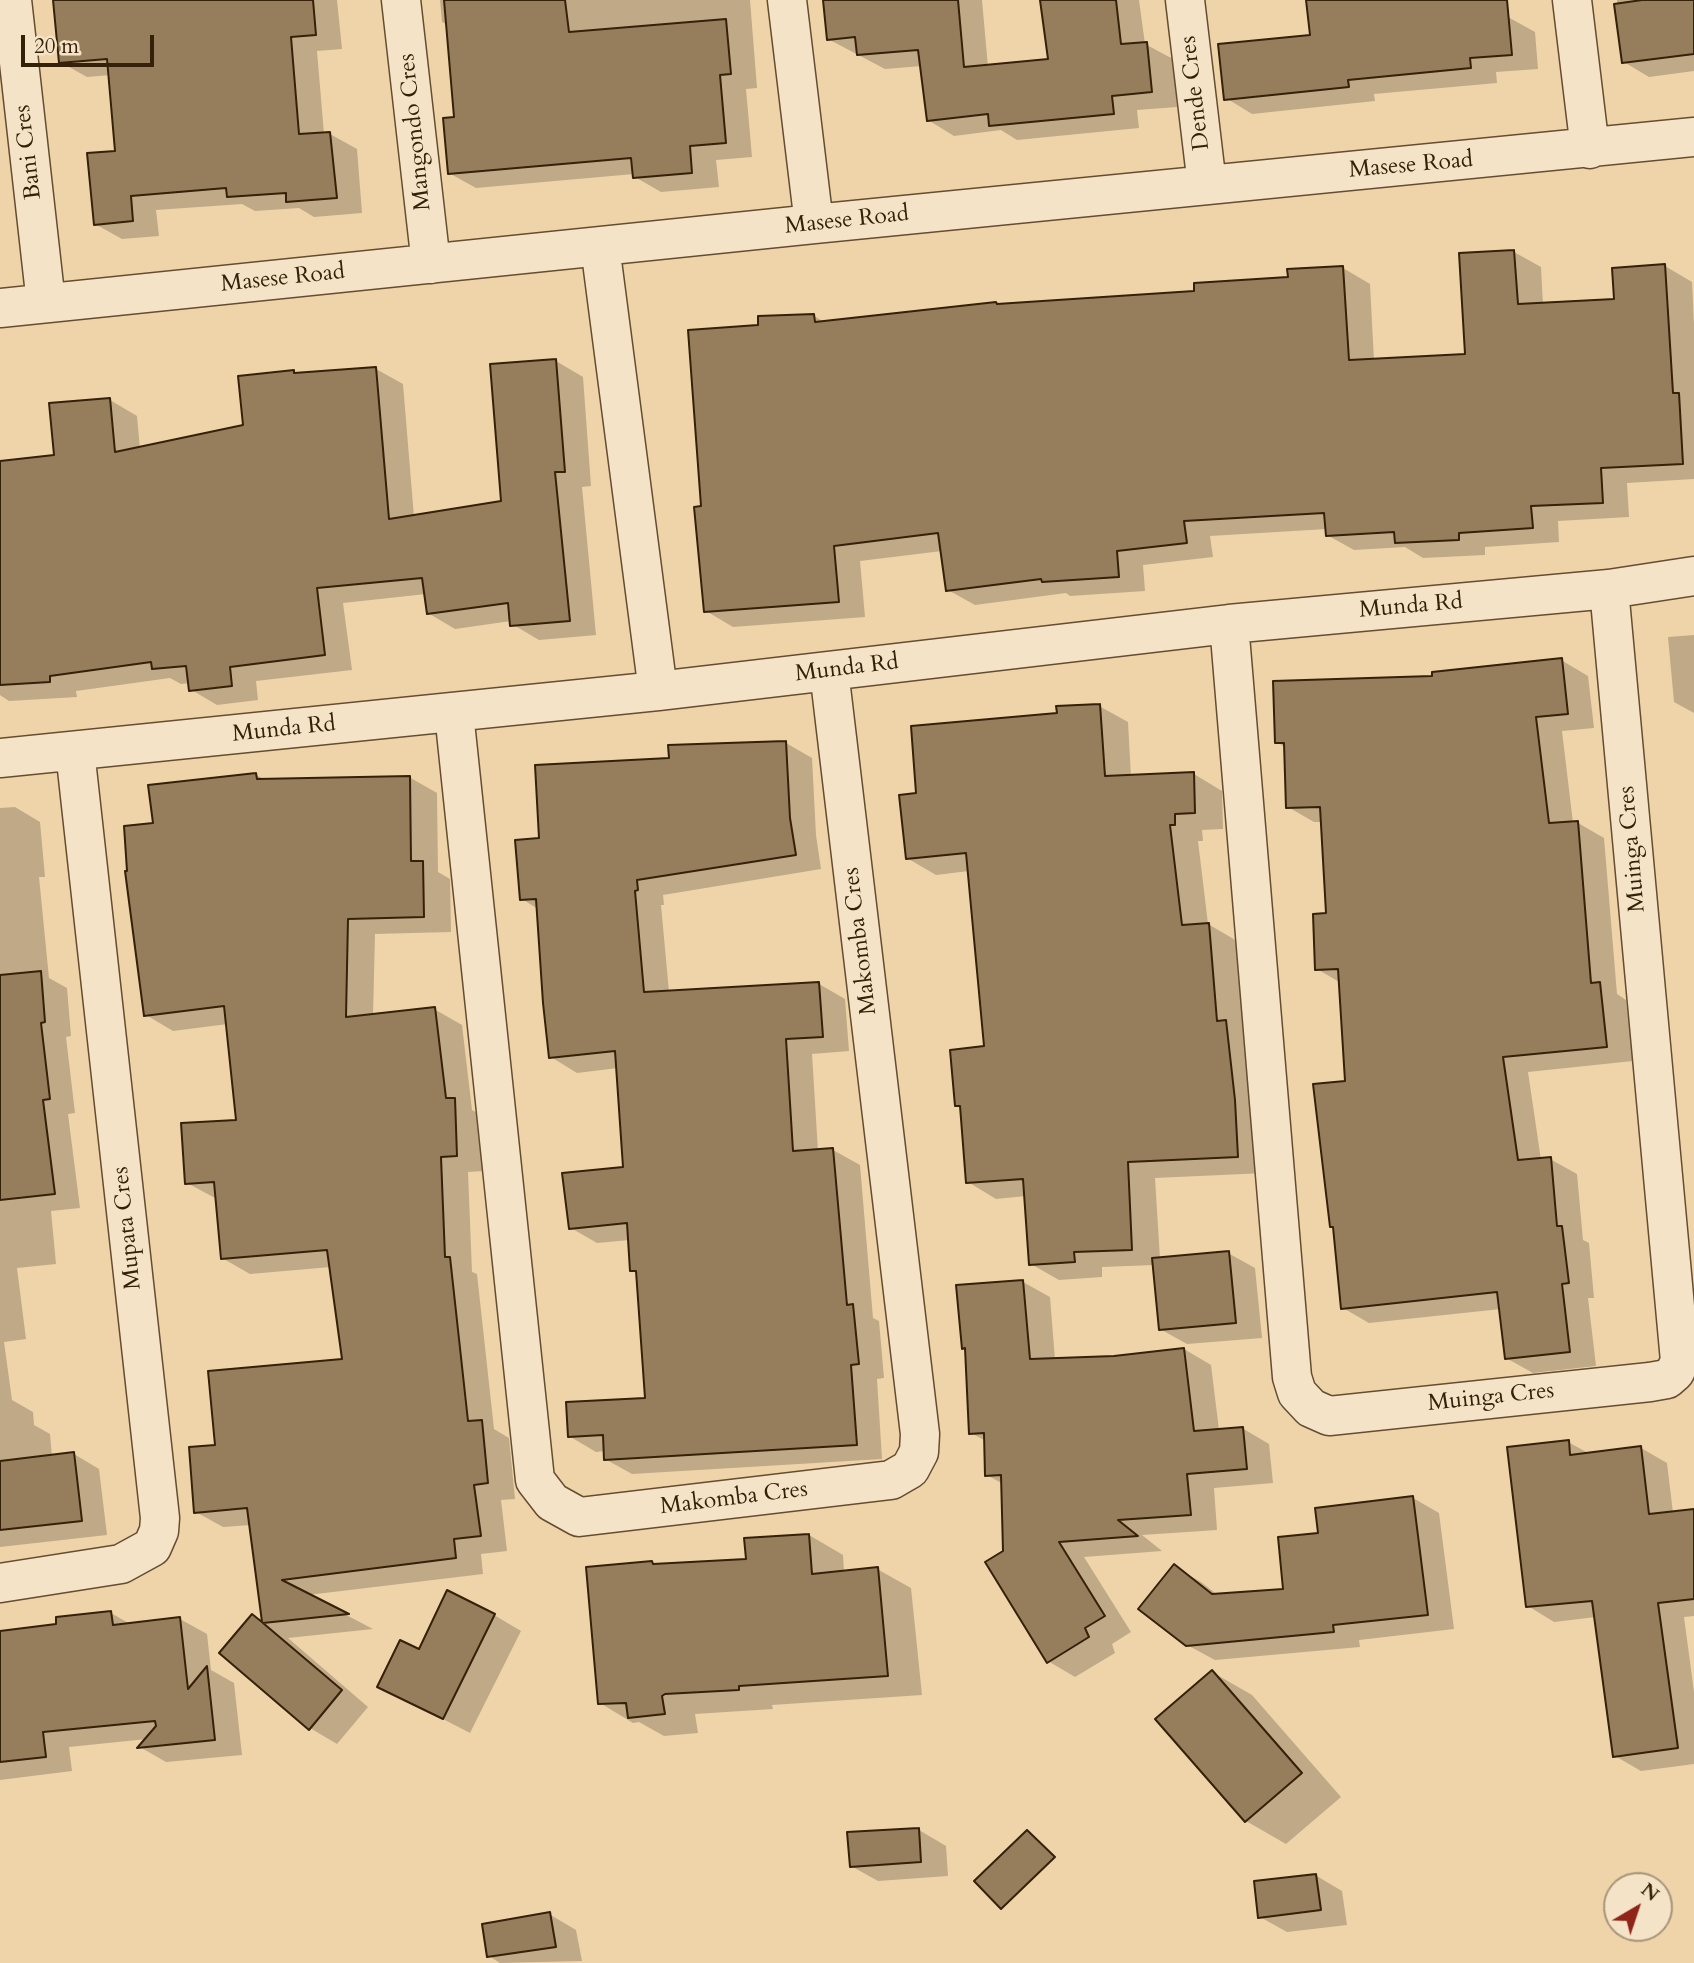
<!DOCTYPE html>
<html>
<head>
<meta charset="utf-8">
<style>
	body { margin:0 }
	#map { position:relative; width:1694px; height:1963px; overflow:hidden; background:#efd4a9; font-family:Cardo,serif }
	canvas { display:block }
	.north { position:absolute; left:1603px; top:1872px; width:70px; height:70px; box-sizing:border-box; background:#f5e3c7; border:2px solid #a8957b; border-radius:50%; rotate:39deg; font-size:19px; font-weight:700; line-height:28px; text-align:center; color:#352009 }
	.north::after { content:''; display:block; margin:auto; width:24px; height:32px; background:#8f2418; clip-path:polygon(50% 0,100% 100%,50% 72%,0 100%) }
	.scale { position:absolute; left:21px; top:35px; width:133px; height:32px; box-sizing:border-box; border:4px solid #352009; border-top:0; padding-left:9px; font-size:21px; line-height:24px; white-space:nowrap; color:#352009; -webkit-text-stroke:5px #f5e3c7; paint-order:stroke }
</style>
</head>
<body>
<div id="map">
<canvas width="1694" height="1963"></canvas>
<div class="north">N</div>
<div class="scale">20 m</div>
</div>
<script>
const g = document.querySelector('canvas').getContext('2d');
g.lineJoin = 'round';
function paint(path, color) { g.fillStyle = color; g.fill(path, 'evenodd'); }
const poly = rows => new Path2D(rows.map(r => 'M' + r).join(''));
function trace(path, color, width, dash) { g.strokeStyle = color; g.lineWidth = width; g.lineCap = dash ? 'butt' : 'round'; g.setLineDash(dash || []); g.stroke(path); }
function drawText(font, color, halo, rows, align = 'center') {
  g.font = font + ' Cardo,serif'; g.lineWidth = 6; g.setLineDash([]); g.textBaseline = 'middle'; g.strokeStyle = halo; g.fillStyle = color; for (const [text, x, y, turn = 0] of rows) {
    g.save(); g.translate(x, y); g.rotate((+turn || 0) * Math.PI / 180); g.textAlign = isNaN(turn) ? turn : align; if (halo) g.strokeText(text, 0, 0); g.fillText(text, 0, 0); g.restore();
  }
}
paint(poly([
	[55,0,337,0,342,49,317,51,324,134,330,134,357,149,362,213,314,217,299,208,255,211,242,204,156,210,159,236,122,239,95,224,117,152,111,75,87,77,60,62],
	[440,0,750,0,757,88,746,89,752,157,716,160,719,187,661,192,635,177,634,174,476,188,449,173,456,118,448,25,442,22],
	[831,0,982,0,988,67,1050,60,1042,0,1139,0,1145,44,1173,59,1177,107,1137,110,1139,128,1017,140,1001,130,954,136,928,120,922,66,885,69,828,39],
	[1307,0,1494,0,1508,17,1535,32,1538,69,1496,72,1497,83,1374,94,1375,101,1252,114,1226,98,1312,36],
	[1617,0,1694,0,1694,71,1649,77,1624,62],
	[1514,252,1541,267,1543,305,1616,301,1665,266,1692,282,1694,324,1694,479,1627,483,1629,517,1558,521,1559,542,1485,547,1485,555,1423,558,1405,547,1354,550,1327,535,1327,529,1210,536,1213,557,1143,565,1145,591,1070,596,1066,593,975,605,948,590,942,551,860,561,865,617,733,627,706,611,703,507,760,327,814,316,826,323,999,306,1196,293,1343,268,1370,284,1374,361,1467,356],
	[556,361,583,377,591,486,582,487,596,635,539,640,512,624,511,621,455,629,428,613,426,594,343,603,352,670,256,681,258,700,217,705,190,689,190,683,181,684,170,678,76,691,77,697,9,701,0,695,0,463,55,457,110,400,137,416,140,449,245,426,293,372,298,375,376,369,403,384,414,517,503,503],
	[1694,635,1694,713,1674,702,1668,637],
	[1561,660,1588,676,1594,728,1562,731,1573,823,1578,823,1604,838,1617,994,1626,1000,1633,1061,1528,1072,1541,1160,1550,1159,1577,1174,1583,1240,1589,1243,1594,1298,1588,1298,1596,1366,1533,1373,1506,1358,1501,1309,1369,1323,1343,1308,1347,1083,1341,983,1317,969,1328,915,1323,822,1314,822,1288,807,1286,748,1277,742,1434,678],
	[1099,706,1128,722,1131,777,1194,774,1222,791,1223,829,1202,830,1203,841,1198,841,1208,924,1237,941,1266,1173,1155,1178,1160,1259,1228,1253,1255,1268,1262,1338,1187,1344,1160,1329,1154,1265,1102,1267,1102,1277,1059,1280,1031,1264,1026,1196,996,1199,968,1182,962,1108,957,1105,985,1048,969,871,936,875,907,858,918,795,1058,715],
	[786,743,812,758,816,835,821,869,663,895,664,905,661,905,669,992,819,984,845,999,849,1051,812,1054,818,1151,833,1150,860,1165,873,1318,879,1321,884,1378,877,1379,882,1459,632,1474,605,1459,605,1451,596,1452,569,1436,646,1400,638,1274,632,1270,630,1240,597,1243,571,1228,625,1168,618,1068,577,1073,551,1057,538,909,522,899,541,840,671,759],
	[256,775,266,780,409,777,437,793,438,872,450,879,451,932,375,934,373,1016,434,1009,462,1025,472,1110,483,1116,484,1171,468,1172,472,1272,477,1274,494,1429,509,1438,515,1499,501,1500,507,1551,481,1554,483,1574,308,1595,373,1629,288,1638,368,1707,337,1744,310,1728,253,1616,264,1622,251,1525,223,1527,196,1512,217,1447,344,1361,331,1267,250,1274,222,1258,217,1199,187,1183,238,1121,228,1024,173,1031,146,1015,155,824],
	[15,807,40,822,45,877,39,877,49,978,67,988,71,1036,66,1037,75,1113,68,1114,80,1208,51,1211,56,1264,17,1268,26,1339,4,1342,12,1400,33,1412,34,1425,50,1434,52,1457,74,1454,99,1469,107,1535,0,1547,0,808],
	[1023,1282,1050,1297,1055,1360,1114,1358,1184,1349,1211,1365,1219,1430,1242,1428,1269,1444,1273,1483,1214,1488,1217,1530,1142,1535,1162,1551,1084,1557,1131,1632,1112,1644,1115,1653,1075,1677,1048,1661,1005,1552,1003,1484,987,1475,986,1441,971,1433,967,1350,963,1348],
	[1568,1442,1590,1454,1641,1448,1667,1463,1674,1521,1694,1511,1694,1616,1684,1617,1694,1692,1694,1764,1641,1771,1615,1756,1596,1617,1554,1622,1528,1606],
	[1413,1498,1439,1513,1454,1629,1359,1640,1360,1647,1215,1660,1187,1645,1174,1567,1201,1582,1219,1596,1285,1591,1320,1535],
	[809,1535,843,1555,844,1572,877,1569,911,1588,922,1695,772,1705,773,1709,695,1714,698,1733,664,1736,639,1722,633,1723,600,1703,652,1563,656,1565,747,1561],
	[111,1613,130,1624,180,1619,207,1634,211,1670,234,1683,242,1755,166,1762,140,1747,147,1739,69,1747,72,1771,0,1780,0,1633,58,1626],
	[494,1615,521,1631,470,1733,379,1686,420,1651],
	[1212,1672,1252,1695,1341,1797,1286,1844,1246,1821],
	[919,1830,946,1846,948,1876,878,1881,851,1866],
	[1315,1875,1342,1891,1347,1925,1287,1932,1260,1917],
	[549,1914,576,1930,582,1961,500,1963,489,1956]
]), '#0003');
const building = poly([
	[53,0,313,0,316,35,291,37,299,134,330,132,337,198,286,202,286,193,227,197,226,188,131,196,133,221,94,225,87,153,115,151,107,59,59,63,53,0],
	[444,0,565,0,569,32,726,19,731,74,720,75,726,143,690,146,692,173,633,178,631,158,448,174,443,118,454,117,444,0],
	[823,0,958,0,964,67,1048,59,1040,0,1116,0,1121,44,1147,42,1152,92,1112,96,1114,114,989,126,988,114,927,121,918,50,857,55,855,37,827,40,823,0],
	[1306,0,1507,0,1512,55,1470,58,1471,68,1348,80,1349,87,1224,100,1218,44,1310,35,1306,0],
	[1642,0,1694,0,1694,54,1622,63,1614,4,1642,0],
	[1514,250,1518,304,1614,299,1612,268,1665,264,1673,393,1679,393,1683,464,1601,468,1603,503,1531,506,1533,528,1459,533,1459,540,1395,543,1394,532,1326,536,1324,513,1184,521,1187,543,1117,551,1119,577,1042,582,1041,579,946,591,938,533,834,546,839,602,704,612,694,507,701,506,688,330,758,325,758,316,814,314,815,322,996,302,997,304,1194,291,1194,283,1288,277,1287,269,1343,266,1349,360,1465,354,1459,253,1514,250],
	[556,359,565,472,555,472,570,621,510,626,508,603,427,614,422,578,317,588,325,655,230,667,232,686,189,691,186,666,152,669,151,662,50,676,50,682,0,685,0,461,54,455,49,403,110,398,115,452,243,425,238,376,294,370,294,373,376,367,389,519,501,501,490,364,556,359],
	[1562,658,1568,714,1536,717,1549,823,1578,821,1591,983,1600,982,1607,1047,1503,1057,1518,1160,1551,1157,1557,1226,1562,1226,1569,1283,1562,1284,1570,1352,1505,1359,1497,1292,1341,1309,1333,1227,1330,1227,1313,1084,1345,1081,1338,969,1315,970,1313,914,1326,913,1320,807,1286,808,1284,743,1275,743,1273,681,1432,676,1432,672,1562,658],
	[1100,704,1105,776,1194,772,1195,813,1175,814,1175,825,1170,825,1182,925,1209,923,1217,1021,1226,1020,1235,1100,1238,1157,1128,1162,1132,1250,1074,1252,1075,1262,1029,1265,1023,1179,966,1183,960,1106,955,1106,950,1050,984,1046,966,853,906,859,899,795,916,793,911,726,1057,713,1056,706,1100,704],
	[786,741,790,818,796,855,637,880,638,890,635,891,644,992,819,982,823,1037,786,1039,793,1151,833,1148,847,1305,853,1304,859,1364,851,1365,857,1445,604,1460,603,1435,568,1437,566,1402,645,1398,636,1271,630,1271,627,1223,569,1229,562,1173,623,1167,615,1051,549,1058,543,1003,536,899,520,900,515,840,539,838,535,765,669,758,668,745,786,741],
	[256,773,257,779,410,776,411,861,423,861,424,917,348,919,346,1017,435,1007,446,1098,455,1098,457,1156,441,1157,445,1257,450,1257,468,1421,482,1420,488,1483,474,1485,481,1536,454,1539,456,1558,282,1580,349,1614,263,1623,342,1690,309,1730,219,1653,252,1614,262,1622,247,1508,194,1513,189,1447,215,1445,208,1371,342,1359,327,1250,221,1259,214,1182,185,1184,181,1123,236,1120,224,1006,144,1016,125,871,127,871,124,826,153,823,148,785,256,773],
	[41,971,45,1022,41,1023,50,1099,43,1100,55,1194,0,1200,0,975,41,971],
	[1229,1251,1236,1323,1159,1330,1152,1258,1229,1251],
	[1023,1280,1030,1359,1114,1356,1184,1348,1194,1431,1243,1427,1247,1469,1187,1474,1191,1515,1118,1520,1138,1536,1059,1542,1105,1616,1085,1628,1089,1637,1047,1663,985,1562,1003,1551,1001,1475,985,1476,984,1433,969,1434,965,1348,962,1349,956,1285,1023,1280],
	[1569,1440,1570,1455,1641,1446,1649,1514,1694,1509,1694,1599,1658,1603,1678,1748,1613,1757,1592,1601,1526,1607,1507,1447,1569,1440],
	[74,1452,82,1521,0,1530,0,1461,74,1452],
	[1413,1496,1428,1615,1333,1625,1334,1632,1186,1646,1138,1609,1174,1564,1212,1594,1283,1589,1278,1537,1318,1533,1315,1508,1413,1496],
	[809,1534,812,1574,878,1567,888,1676,739,1686,739,1690,665,1694,662,1696,665,1714,628,1718,626,1703,598,1704,586,1567,652,1561,653,1564,746,1559,744,1538,809,1534],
	[447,1590,495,1614,443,1719,377,1687,400,1640,419,1649,447,1590],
	[111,1611,113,1625,180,1617,188,1689,207,1666,215,1740,137,1748,156,1726,155,1721,43,1732,46,1757,0,1762,0,1631,56,1624,56,1617,111,1611],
	[1212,1670,1302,1773,1245,1822,1155,1719,1212,1670],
	[919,1828,921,1862,850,1867,847,1832,919,1828],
	[1027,1830,1055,1857,1001,1909,974,1881,1027,1830],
	[1316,1874,1321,1910,1258,1918,1254,1881,1316,1874],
	[550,1912,556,1947,487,1957,482,1924,550,1912]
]);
paint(building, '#967e5c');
trace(building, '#352009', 2);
const minor = poly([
	[12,0,46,303],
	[401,0,431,264],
	[787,0,814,224],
	[1185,0,1207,185],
	[1572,0,1590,149],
	[600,246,658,691],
	[0,308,814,224,1694,137],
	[1229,624,1292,1377,1297,1393,1311,1408,1329,1416,1650,1382,1667,1379,1675,1372,1680,1361,1609,589],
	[454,713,535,1480,552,1502,579,1517,891,1480,910,1469,919,1452,920,1434,829,671],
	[0,758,658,691,1229,624,1609,589,1694,576],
	[0,1583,121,1564,152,1547,159,1531,160,1518,75,751]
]);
trace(minor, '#644d31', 41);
trace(minor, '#f5e3c7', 38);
drawText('23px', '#352009', '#f5e3c7', [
	["Dende Cres",1196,93,-97],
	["Mangondo Cres",416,132,-96],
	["Bani Cres",29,152,-97],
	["Masese Road",1411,166,-5],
	["Masese Road",847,221,-6],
	["Masese Road",283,279,-6],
	["Munda Rd",1411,607,-5],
	["Munda Rd",847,669,-7],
	["Munda Rd",284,730,-6],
	["Muinga Cres",1633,849,-95],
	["Makomba Cres",861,941,-97],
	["Mupata Cres",128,1228,-96],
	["Muinga Cres",1491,1398,-6],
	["Makomba Cres",734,1499,-7]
]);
</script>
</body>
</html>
